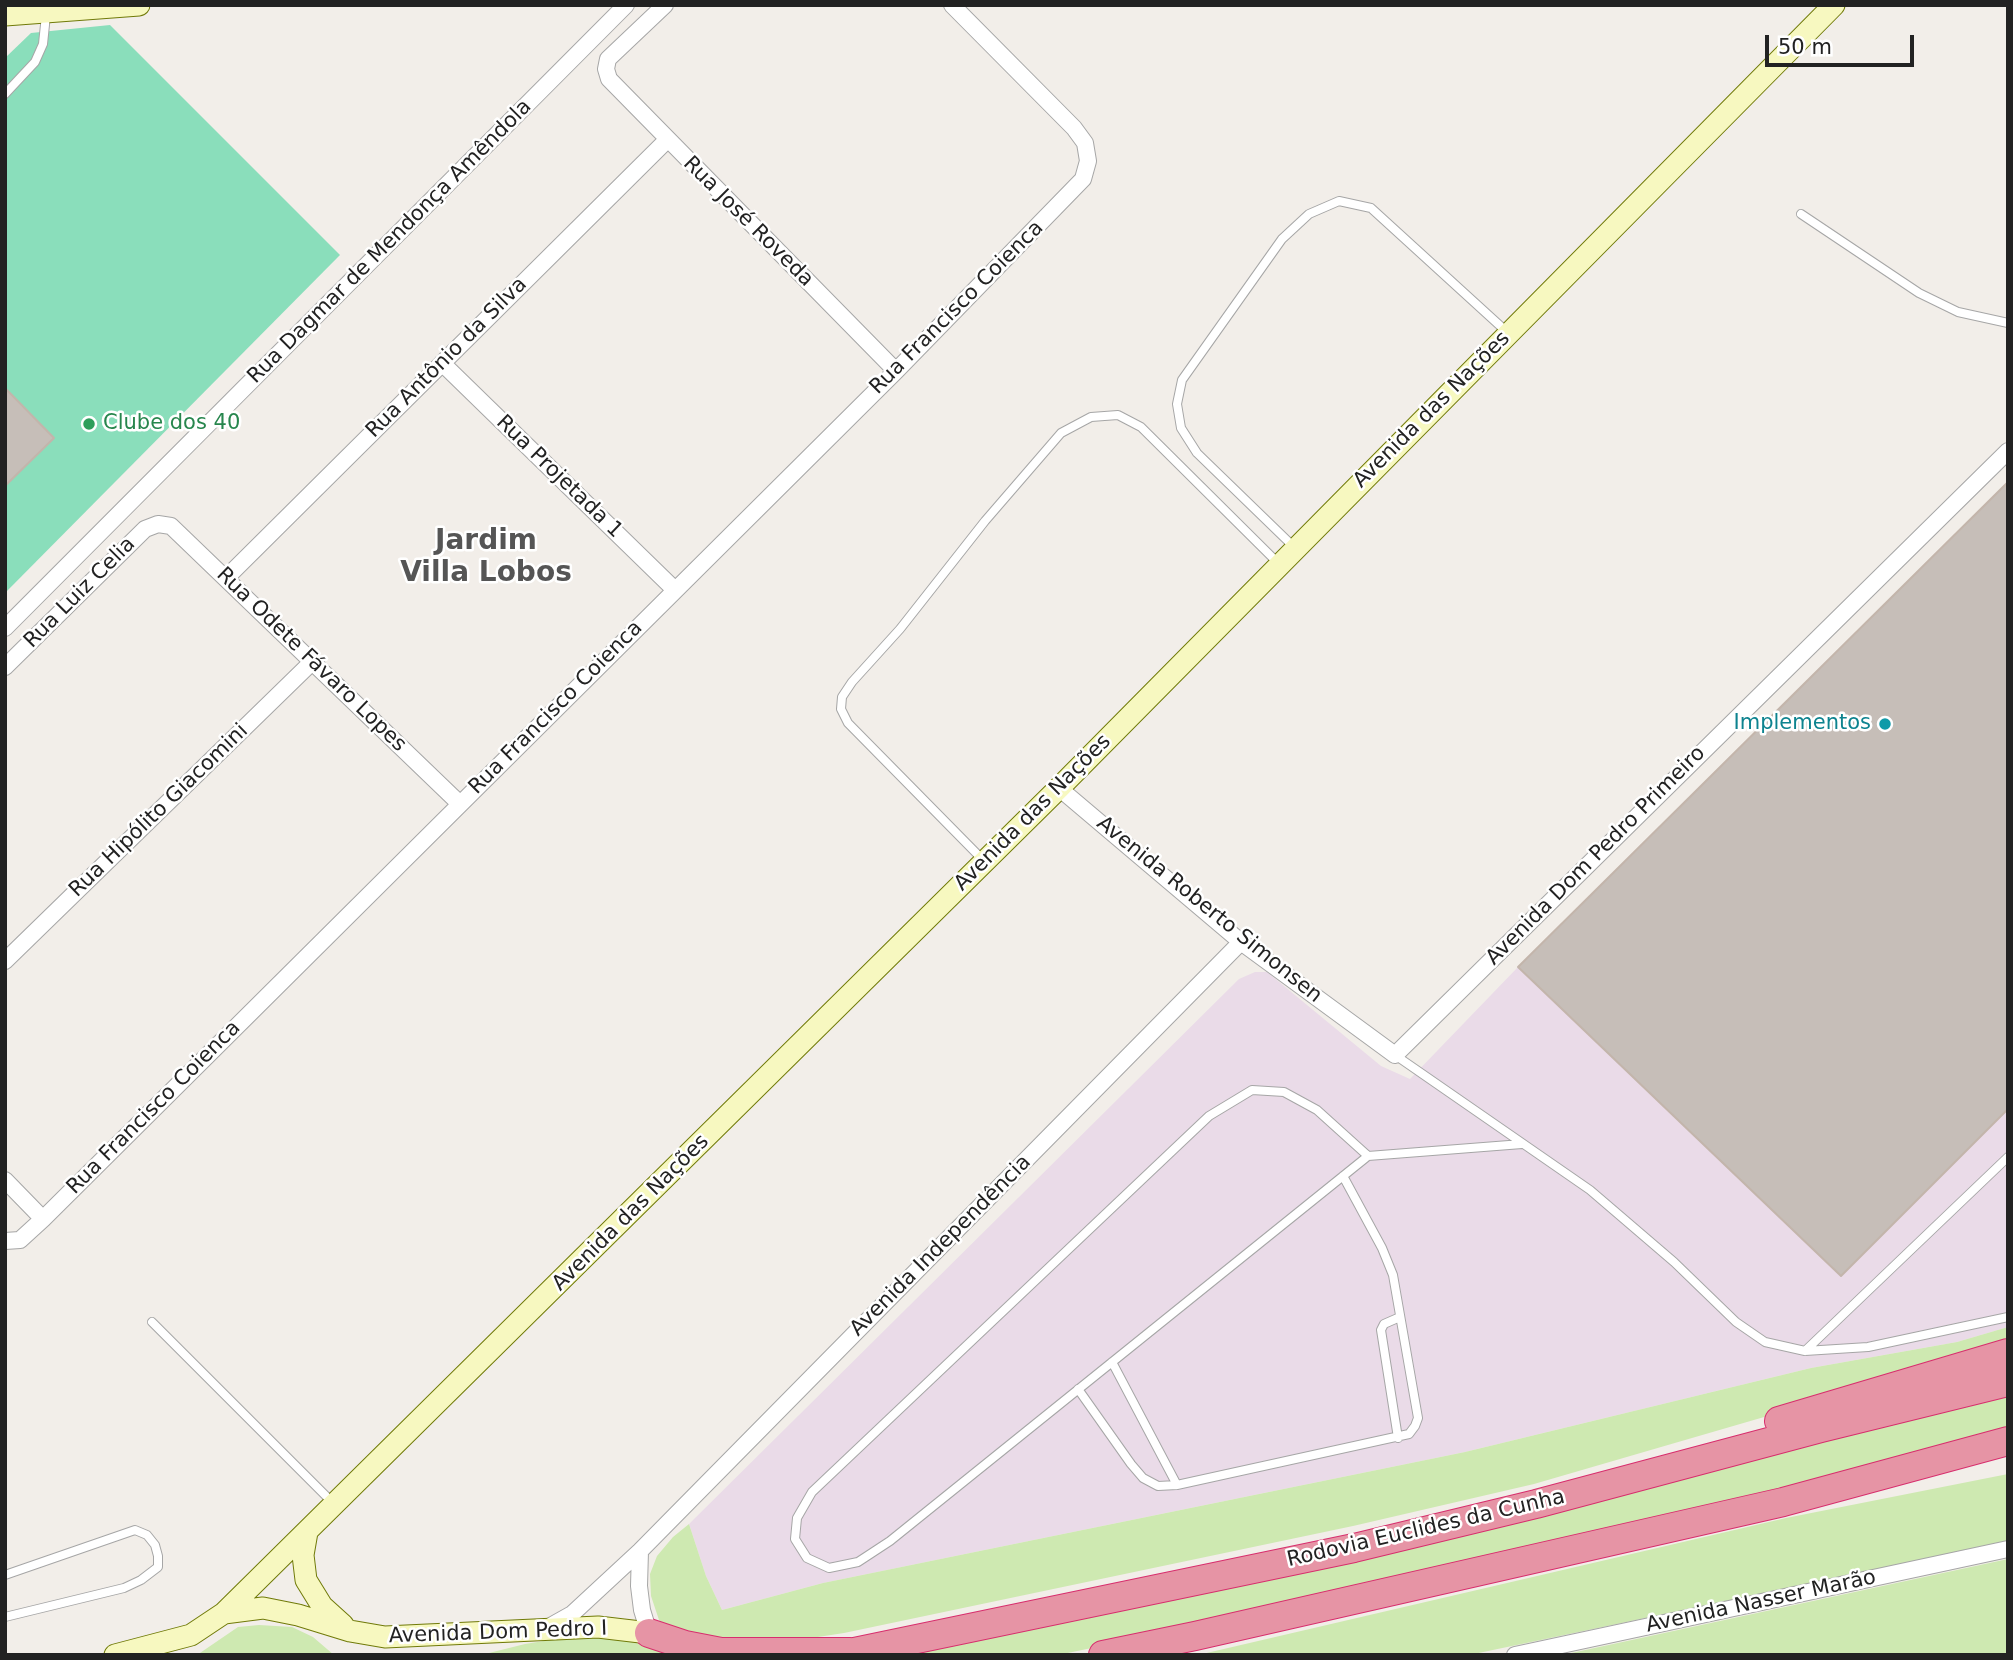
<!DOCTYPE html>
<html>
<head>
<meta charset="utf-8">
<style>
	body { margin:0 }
	#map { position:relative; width:2013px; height:1660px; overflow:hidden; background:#f2eee9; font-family:"DejaVu Sans",sans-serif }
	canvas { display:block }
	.frame { position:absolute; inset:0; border:7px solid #222; pointer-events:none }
	.scale { position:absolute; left:1765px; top:35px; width:149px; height:32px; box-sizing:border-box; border:4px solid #222; border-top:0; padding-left:9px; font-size:21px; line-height:24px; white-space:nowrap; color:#222; -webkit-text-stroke:5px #fff; paint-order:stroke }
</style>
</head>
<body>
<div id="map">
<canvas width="2013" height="1660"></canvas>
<div class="frame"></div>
<div class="scale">50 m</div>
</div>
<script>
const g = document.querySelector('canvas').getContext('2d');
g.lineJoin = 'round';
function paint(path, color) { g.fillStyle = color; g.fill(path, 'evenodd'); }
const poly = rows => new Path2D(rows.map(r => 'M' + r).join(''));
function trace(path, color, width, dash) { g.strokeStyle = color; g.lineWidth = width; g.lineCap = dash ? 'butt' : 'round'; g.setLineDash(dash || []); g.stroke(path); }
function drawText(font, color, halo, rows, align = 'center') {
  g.font = font + ' "DejaVu Sans",sans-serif'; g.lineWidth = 5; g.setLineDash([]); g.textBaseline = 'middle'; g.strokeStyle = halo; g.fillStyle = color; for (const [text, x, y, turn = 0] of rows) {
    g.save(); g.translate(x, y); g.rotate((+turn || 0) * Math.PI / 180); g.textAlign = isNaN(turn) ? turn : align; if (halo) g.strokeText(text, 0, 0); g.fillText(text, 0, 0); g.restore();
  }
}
paint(poly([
	[2008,482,2008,1327,1957,1342,1811,1368,1465,1452,823,1583,722,1610,706,1576,689,1524,1239,979,1255,972,1267,972,1381,1066,1410,1079,1518,967]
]), '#eadbe8');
paint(poly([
	[2008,1327,2008,1346,1534,1484,1353,1526,844,1633,759,1646,672,1635,659,1620,651,1596,650,1574,657,1556,673,1537,689,1524,706,1576,722,1610,823,1583,1465,1452,1811,1368,1957,1342],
	[2008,1391,2008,1432,1780,1493,1193,1627,1058,1655,907,1655],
	[2008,1474,2008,1542,1469,1655,1198,1655,1786,1518],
	[2008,1559,2008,1655,1562,1655],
	[259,1625,292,1627,313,1637,334,1655,197,1655,238,1627],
	[599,1637,636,1641,680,1655,481,1655,525,1644,562,1638]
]), '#cee9b1');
paint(poly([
	[110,25,340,255,5,593,5,58,31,33]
]), '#8adebb');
const building = poly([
	[5,388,54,438,6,485,5,484,5,388],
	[2008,482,2008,1109,1841,1276,1518,967,2008,482]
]);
paint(building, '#c6beb8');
trace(building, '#c3b5ab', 2);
const lane = poly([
	[5,94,35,62,43,44,46,15],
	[1801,214,1919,293,1958,312,2008,323],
	[1295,548,1197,453,1181,428,1177,404,1182,380,1282,239,1309,214,1339,201,1371,208,1508,333],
	[984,861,848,723,841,709,842,697,852,682,900,629,985,521,1061,433,1091,417,1118,415,1141,427,1280,565],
	[1395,1055,1590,1190,1674,1262,1736,1322,1765,1342,1805,1351,1868,1347,2008,1317],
	[1368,1156,1317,1110,1284,1092,1252,1090,1209,1116,812,1492,797,1518,795,1539,807,1558,829,1568,858,1562,890,1541,1368,1156,1522,1144],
	[152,1322,333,1503],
	[1805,1351,2008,1157],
	[1112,1362,1177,1485],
	[1078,1389,1131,1464,1143,1478,1158,1486,1177,1485,1409,1434,1415,1426,1418,1418,1393,1275,1382,1248,1343,1176],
	[1398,1438,1381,1330,1384,1324,1400,1317],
	[5,1575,135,1530,147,1535,155,1545,158,1556,158,1567,141,1580,124,1588,5,1617]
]);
const street = poly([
	[665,5,608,59,606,69,609,79,896,371],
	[442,363,675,590],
	[227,577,667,140],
	[5,628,626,5],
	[5,667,145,529,158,524,171,526,460,804],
	[1059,788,1241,942,1395,1055,2008,451],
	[5,961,313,661],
	[5,1180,43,1219],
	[5,1241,20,1240,43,1219,896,371,1083,179,1088,161,1085,143,1074,128,952,5],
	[640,1551,639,1586,642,1610,649,1633],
	[547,1628,572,1614,640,1551,1241,942],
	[1515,1655,2008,1549]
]);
const secondary = poly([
	[5,15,139,5],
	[307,1532,303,1555,306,1580,322,1606,343,1625],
	[224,1613,263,1608,298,1615,350,1631,385,1637,598,1627,649,1633],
	[115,1655,191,1635,224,1613,1059,788,1834,5]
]);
const highway = poly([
	[1779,1421,2008,1353],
	[649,1633,685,1645,721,1652,850,1652],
	[840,1655,1354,1548,1536,1504,1821,1428,2008,1382],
	[1103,1655,1195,1636,1783,1502,2008,1441]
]);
trace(lane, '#a6a6a6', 10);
trace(street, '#a6a6a6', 18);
trace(secondary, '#707a08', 23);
trace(highway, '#d72e6d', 30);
trace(lane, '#fff', 8);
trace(street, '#fff', 16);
trace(secondary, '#f7f8c0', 21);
trace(highway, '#e694a5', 28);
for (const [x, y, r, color] of [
	[89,424,7,"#2e9e5b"],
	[1885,724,7,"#0f9aa8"]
]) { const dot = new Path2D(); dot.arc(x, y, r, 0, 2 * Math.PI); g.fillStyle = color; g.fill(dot); trace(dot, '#fff', 2.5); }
drawText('21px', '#222', '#fff', [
	["Rua José Roveda",748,222,45],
	["Rua Dagmar de Mendonça Amêndola",390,242,-45],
	["Rua Francisco Coienca",957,308,-45],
	["Rua Antônio da Silva",447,358,-45],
	["Avenida das Nações",1432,410,-45],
	["Rua Projetada 1",559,477,44],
	["Rua Luiz Celia",80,593,-45],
	["Rua Odete Fávaro Lopes",311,660,44],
	["Rua Francisco Coienca",556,708,-45],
	["Rua Hipólito Giacomini",159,811,-44],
	["Avenida das Nações",1033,813,-45],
	["Avenida Dom Pedro Primeiro",1596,856,-45],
	["Avenida Roberto Simonsen",1209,910,39],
	["Rua Francisco Coienca",154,1108,-45],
	["Avenida das Nações",631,1213,-45],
	["Avenida Independência",941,1246,-45],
	["Rodovia Euclides da Cunha",1426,1529,-13],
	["Avenida Nasser Marão",1761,1602,-12],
	["Avenida Dom Pedro I",498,1633,-2]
]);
drawText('21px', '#27864d', '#fff', [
	["Clube dos 40",103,424]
], 'left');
drawText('21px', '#0d838f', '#fff', [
	["Implementos",1871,724]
], 'right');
drawText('bold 28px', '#555', '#fff', [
	["Jardim",486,542],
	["Villa Lobos",486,574]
]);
</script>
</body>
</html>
